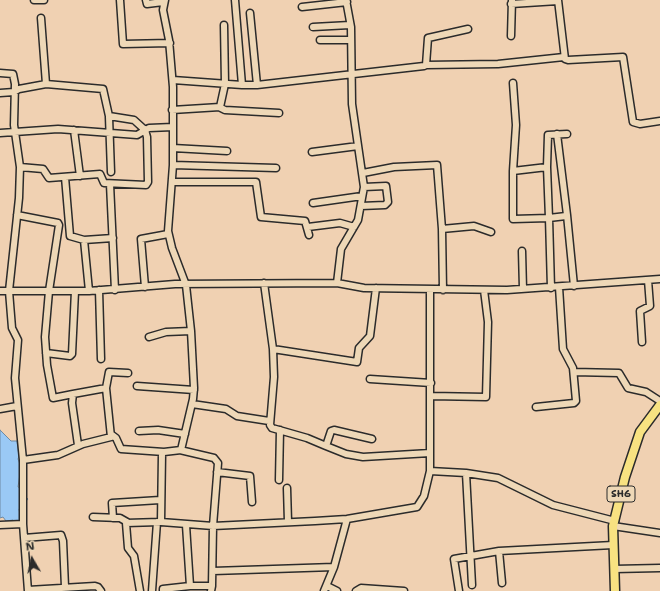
<!DOCTYPE html>
<html>
<head>
<meta charset="utf-8">
<style>
	body { margin:0 }
	#map { position:relative; width:660px; height:591px; overflow:hidden; background:#f0d1b2; font-family:"Shantell Sans",sans-serif }
	canvas { display:block }
	.north { position:absolute; left:12px; top:539px; width:40px; height:40px; -webkit-text-stroke:3px #eed8b7; paint-order:stroke; rotate:351deg; font-size:11px; font-weight:700; line-height:16px; text-align:center; color:#2b2b2b }
	.north::after { content:''; display:block; margin:auto; width:14px; height:18px; background:#2b2b2b; clip-path:polygon(50% 0,100% 100%,50% 72%,0 100%) }
</style>
</head>
<body>
<div id="map">
<canvas width="660" height="591"></canvas>
<div class="north">N</div>
</div>
<script>
const g = document.querySelector('canvas').getContext('2d');
g.lineJoin = 'round';
function paint(path, color) { g.fillStyle = color; g.fill(path, 'evenodd'); }
const poly = rows => new Path2D(rows.map(r => 'M' + r).join(''));
function trace(path, color, width, dash) { g.strokeStyle = color; g.lineWidth = width; g.lineCap = dash ? 'butt' : 'round'; g.setLineDash(dash || []); g.stroke(path); }
function drawText(font, color, halo, rows, align = 'center') {
  g.font = font + ' "Shantell Sans",sans-serif'; g.lineWidth = 3; g.setLineDash([]); g.textBaseline = 'middle'; g.strokeStyle = halo; g.fillStyle = color; for (const [text, x, y, turn = 0] of rows) {
    g.save(); g.translate(x, y); g.rotate((+turn || 0) * Math.PI / 180); g.textAlign = isNaN(turn) ? turn : align; if (halo) g.strokeText(text, 0, 0); g.fillText(text, 0, 0); g.restore();
  }
}
const water = poly([
	[0,430,11,441,17,441,19,456,18,459,21,467,18,487,25,490,26,497,28,499,19,509,21,520,15,522,13,520,6,521,3,517,0,518,0,430]
]);
paint(water, '#9ac9f5');
trace(water, '#6e8aa4', 1);
const minor = poly([
	[34,0,44,0],
	[120,0,123,44,170,43],
	[146,0,147,4,163,2],
	[165,0,163,10,169,40,173,87,173,165,168,231,172,248,186,285,191,331,194,388,193,399,181,450,164,452,162,454,161,522,213,526,315,521,347,519,417,507,424,496,430,471,430,290],
	[558,0,565,59,568,60,623,57,633,122,640,124,660,121],
	[511,4,558,1],
	[302,7,347,2],
	[41,18,46,84],
	[313,27,350,25],
	[511,36,512,0],
	[320,40,351,40],
	[426,65,498,64,564,57],
	[0,73,13,74,15,84,14,125,20,167,19,198,9,291,12,328,18,340,15,378,23,460],
	[173,80,242,85,235,0],
	[513,83,516,125,513,171],
	[242,85,257,85,250,13],
	[257,85,424,66,426,65,428,38,468,29],
	[0,93,14,92,19,89,46,84,103,89,109,116,134,120,145,130,147,137,148,182,146,185,104,183,100,174,49,178,43,169,20,167],
	[219,107,225,110,279,113],
	[172,110,220,107,225,84,224,25],
	[109,117,111,172],
	[74,130,80,176],
	[0,133,58,129,137,135,149,128,173,127],
	[173,148,227,151],
	[312,152,358,146],
	[173,165,276,168],
	[547,167,549,218,513,219,513,171,547,167],
	[547,167,548,135,567,134],
	[363,173,394,167,437,165,442,229,443,290],
	[65,177,70,236,84,240,113,238],
	[172,182,256,182,261,217,305,221,309,235],
	[110,184,115,290],
	[313,203,362,196],
	[361,206,385,205,388,202,386,186,364,187],
	[17,215,58,223,59,225,49,291,45,337,47,365,53,398,73,394],
	[567,215,574,286],
	[308,227,340,223,354,227],
	[442,229,474,226,491,232],
	[84,240,89,291],
	[522,251,523,289],
	[264,283,273,349,274,377,270,425,272,428,307,438,326,446],
	[337,283,364,288,507,290,660,279],
	[145,287,141,239,168,234],
	[551,288,549,218,566,216,567,215,557,134],
	[99,290,101,359],
	[0,291,89,291,175,284,337,283,341,249,358,220,364,187,352,104,351,27,346,0],
	[149,337,166,332,191,331],
	[642,342,640,311,650,306,648,280],
	[273,349,357,362,359,348,370,336,376,288],
	[46,353,70,356,72,354,75,291],
	[574,372,619,373,628,388,646,392,660,401],
	[370,379,431,383],
	[137,386,194,390],
	[106,388,109,372,128,373],
	[431,396,486,397,488,322,484,290],
	[192,404,226,409,237,416,269,421],
	[536,407,574,403,576,401,573,368,563,349,559,287],
	[0,409,17,406],
	[139,431,158,430,185,434],
	[112,435,116,438,121,449,164,452],
	[372,439,334,430,331,431,326,446,346,454,363,457,430,453],
	[180,450,214,458,218,463,213,526,212,586],
	[430,471,466,473,498,478,553,505,615,521],
	[217,472,250,476,252,502],
	[466,473,472,585],
	[279,480,280,430],
	[287,488,288,522],
	[93,517,120,518,127,522],
	[113,518,112,503,160,500],
	[23,524,23,460,58,455,83,444,111,437,106,388,73,394,72,403,78,445],
	[0,525,23,524,28,591],
	[186,525,190,586],
	[613,526,660,533],
	[24,538,61,535,63,541,65,587],
	[499,551,502,583],
	[614,569,660,568],
	[213,571,334,567],
	[327,586,337,591],
	[28,590,95,586,98,587,101,591],
	[140,591,134,556,128,548,126,523,160,522],
	[152,591,157,522],
	[163,591,163,589,190,586,212,586,211,591],
	[324,591,334,567,347,519],
	[356,591,361,588,404,591],
	[459,591,454,559,499,551,613,545]
]);
const major = poly([
	[615,591,613,526,625,477,640,432,660,405]
]);
trace(minor, '#2b2b2b', 9);
trace(major, '#2b2b2b', 11);
trace(minor, '#eed8b7', 6);
trace(major, '#f8e281', 8);
for (const [x, y, w] of [
	[621,494,28]
]) { const box = new Path2D(); box.roundRect(x - w / 2, y - 8, w, 16, 3); g.fillStyle = '#eed8b7'; g.fill(box); trace(box, '#2b2b2b', 1); }
drawText('bold 10px', '#2b2b2b', null, [
	["SH6",621,494]
]);
</script>
</body>
</html>
